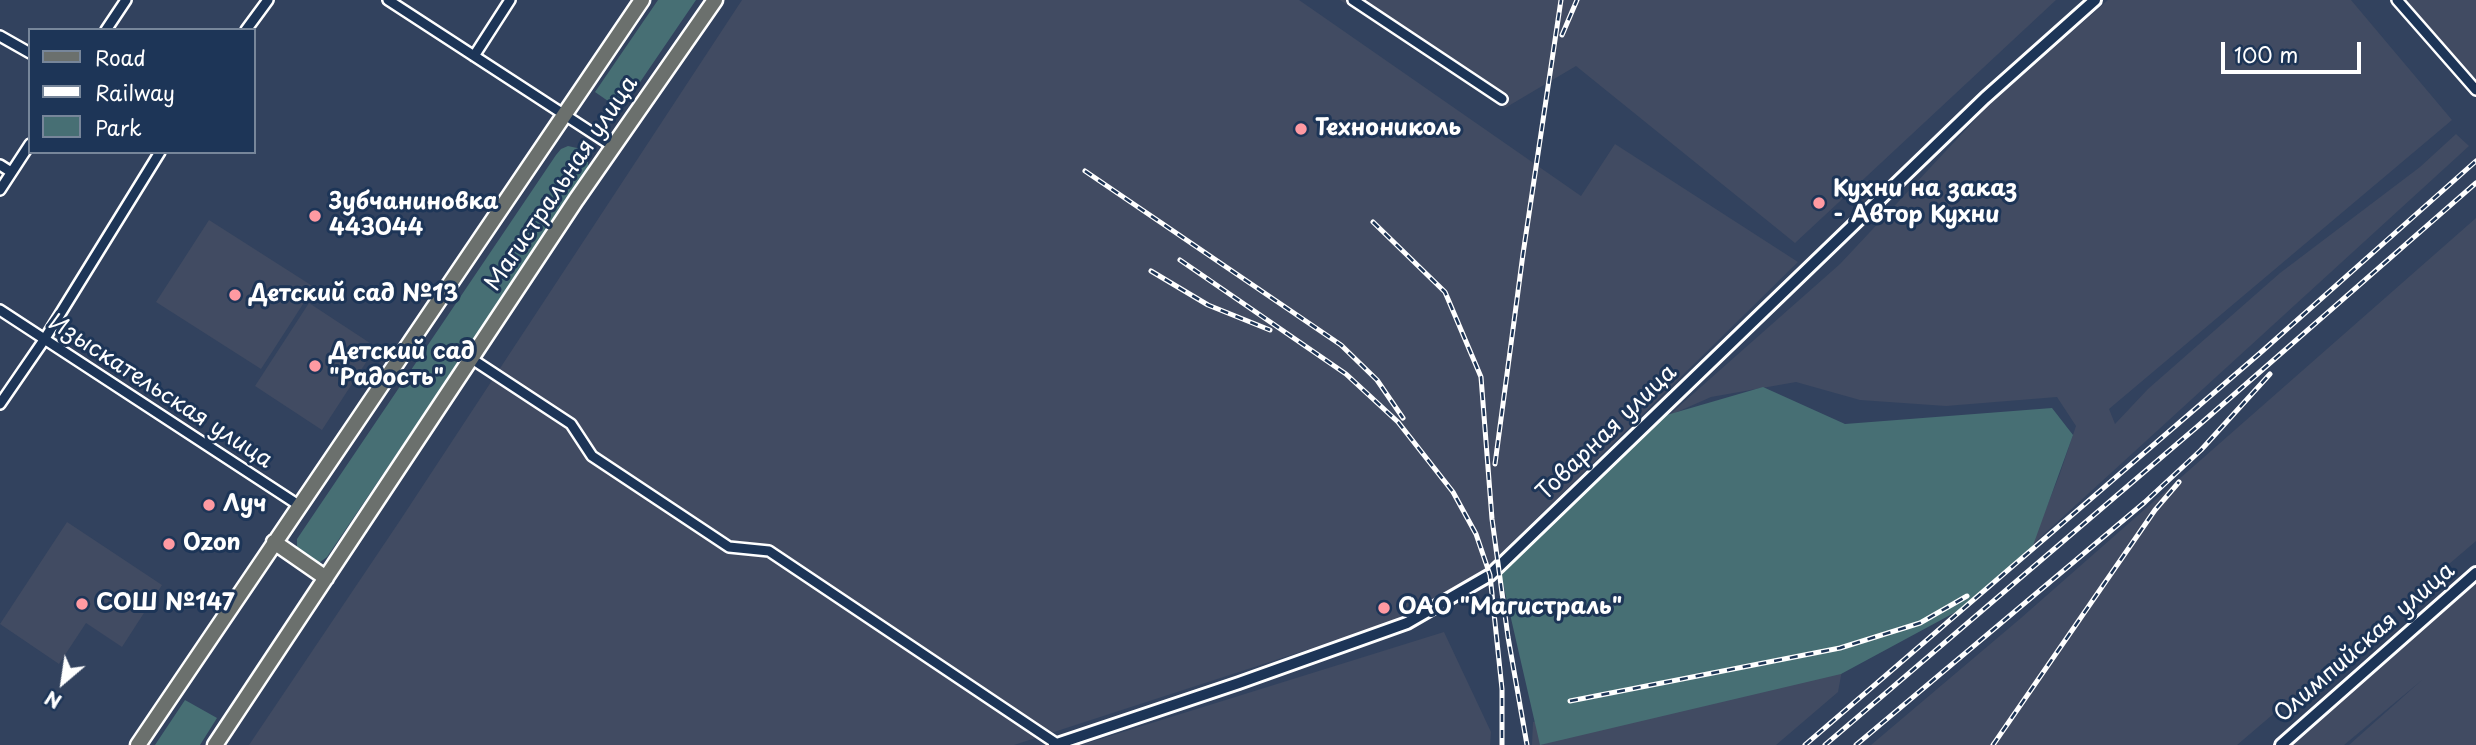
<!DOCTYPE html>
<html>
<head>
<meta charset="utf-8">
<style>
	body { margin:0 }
	#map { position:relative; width:2476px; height:745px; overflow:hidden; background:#32425e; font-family:"Playpen Sans",sans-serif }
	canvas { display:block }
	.legend { position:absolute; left:28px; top:28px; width:228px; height:126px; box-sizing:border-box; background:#1d3557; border:2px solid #77869a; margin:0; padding:9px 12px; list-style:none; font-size:21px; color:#fff }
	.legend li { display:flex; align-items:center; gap:14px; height:35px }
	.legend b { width:35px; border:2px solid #77869a }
	.north { position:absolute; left:28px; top:647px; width:70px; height:70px; -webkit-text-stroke:5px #1d3557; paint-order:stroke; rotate:209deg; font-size:19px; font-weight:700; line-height:28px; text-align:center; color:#fff }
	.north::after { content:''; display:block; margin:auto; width:24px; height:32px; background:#fff; clip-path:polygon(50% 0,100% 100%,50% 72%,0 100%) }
	.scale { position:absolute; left:2221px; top:42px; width:140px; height:32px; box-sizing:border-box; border:4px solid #fff; border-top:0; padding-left:9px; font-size:21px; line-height:24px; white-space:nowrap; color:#fff; -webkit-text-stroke:5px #1d3557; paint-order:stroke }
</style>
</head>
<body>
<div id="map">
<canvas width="2476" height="745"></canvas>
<ul class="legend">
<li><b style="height:9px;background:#6b706d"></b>Road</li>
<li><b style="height:9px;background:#fff"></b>Railway</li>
<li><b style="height:19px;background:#476f74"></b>Park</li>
</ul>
<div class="north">N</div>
<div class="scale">100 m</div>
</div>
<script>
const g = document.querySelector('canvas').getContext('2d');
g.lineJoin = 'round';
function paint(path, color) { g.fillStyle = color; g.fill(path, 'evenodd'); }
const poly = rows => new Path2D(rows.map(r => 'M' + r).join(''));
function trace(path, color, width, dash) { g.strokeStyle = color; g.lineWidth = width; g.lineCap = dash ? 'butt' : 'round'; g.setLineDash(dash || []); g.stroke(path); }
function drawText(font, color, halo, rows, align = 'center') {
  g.font = font + ' "Playpen Sans",sans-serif'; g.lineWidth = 6; g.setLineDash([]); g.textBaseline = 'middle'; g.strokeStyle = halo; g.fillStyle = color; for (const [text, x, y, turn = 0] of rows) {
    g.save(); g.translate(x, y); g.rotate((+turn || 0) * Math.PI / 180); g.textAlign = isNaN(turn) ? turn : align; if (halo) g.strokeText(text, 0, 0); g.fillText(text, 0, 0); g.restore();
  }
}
paint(poly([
	[742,0,1299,0,1581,196,1615,144,1798,262,1481,573,1405,618,1014,745,249,745,399,522],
	[1340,0,2056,0,1795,243,1576,66,1505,108],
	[2108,0,2351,0,2452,120,2109,409,2115,424,2148,389,2280,273,2420,167,2456,134,2469,146,2031,546,2059,476,2076,426,2057,397,1946,406,1860,400,1796,382,1711,397,1668,416,1840,264,1988,106],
	[2405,0,2476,0,2476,79],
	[2476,218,2476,541,2237,745,1871,745,2021,618],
	[209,220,314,287,261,369,156,302],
	[309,303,376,347,322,430,255,386],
	[67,522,162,585,122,647,86,623,59,664,0,624],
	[2476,576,2476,745,2349,745,2422,680,2344,745,2283,745],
	[1444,632,1491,732,1490,745,1081,745],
	[1843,665,1838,692,1776,745,1532,745,1533,722,1693,685]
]), '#414b62');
paint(poly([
	[658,0,696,0,621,110,595,92],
	[568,146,577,148,586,153,588,161,588,170,583,178,327,557,319,563,311,562,302,556,297,547,297,539,556,155,561,149],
	[1763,387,1845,424,2052,408,2073,435,2031,551,1965,607,1841,674,1540,745,1499,566,1653,419],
	[185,700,217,718,200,745,155,745]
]), '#476f74');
const minor = poly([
	[388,0,614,147],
	[1353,0,1502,99],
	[2397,0,2476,90],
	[106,30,126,0],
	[246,30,268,0],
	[0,36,30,53],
	[474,56,510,0],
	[0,165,11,172],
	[0,190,30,144],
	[0,310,300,506],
	[472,359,571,424,592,456,729,547,769,551,1057,744],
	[0,404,44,340,160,152]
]);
const tertiary = poly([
	[1054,745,1239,683,1407,623,1490,575,1985,98,2095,0],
	[2281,745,2476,573]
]);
const primary = poly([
	[274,542,326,578],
	[138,745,642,0],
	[215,745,576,200,715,0]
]);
trace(minor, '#fff', 14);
trace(tertiary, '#fff', 16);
trace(primary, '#fff', 19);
trace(minor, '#1d3557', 9);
trace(tertiary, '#1d3557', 10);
trace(primary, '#6b706d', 14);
const rail = poly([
	[1562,35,1577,0],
	[1085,171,1341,345,1377,380,1403,418],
	[1373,222,1445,292,1481,377,1492,519,1508,637,1527,745],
	[1180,260,1346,374,1398,422,1453,492,1476,534,1490,575,1502,689,1502,745],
	[1151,271,1208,305,1270,330],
	[1495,464,1523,254,1561,0],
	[1570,701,1840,648,1920,623,1967,596],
	[1805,745,2259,354,2476,161],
	[1825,745,2198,426,2476,183],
	[1856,745,2145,502,2201,450,2270,374],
	[1993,745,2155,510,2179,482]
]);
trace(rail, '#fff', 5);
trace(rail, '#1d3557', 2.5, [8]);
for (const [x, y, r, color] of [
	[1301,129,7,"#ff9aa2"],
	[1819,203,7,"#ff9aa2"],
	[315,216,7,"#ff9aa2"],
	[235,295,7,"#ff9aa2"],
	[315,366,7,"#ff9aa2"],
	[209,505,7,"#ff9aa2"],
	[169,544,7,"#ff9aa2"],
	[82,604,7,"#ff9aa2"],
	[1384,608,7,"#ff9aa2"]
]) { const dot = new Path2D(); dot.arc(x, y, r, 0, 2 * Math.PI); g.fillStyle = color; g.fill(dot); trace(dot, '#1d3557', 2.5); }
drawText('bold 23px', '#fff', '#1d3557', [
	["Технониколь",1315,129],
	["Кухни на заказ",1833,190],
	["- Автор Кухни",1833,216],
	["Зубчаниновка",329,203],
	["443044",329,229],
	["Детский сад №13",249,295],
	["Детский сад",329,353],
	["\"Радость\"",329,379],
	["Луч",223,505],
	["Ozon",183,544],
	["СОШ №147",96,604],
	["ОАО \"Магистраль\"",1398,608]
], 'left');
drawText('23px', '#fff', '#1d3557', [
	["Магистральная улица",562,184,-56],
	["Изыскательская улица",160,392,33],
	["Товарная улица",1607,433,-44],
	["Олимпийская улица",2365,643,-41]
]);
</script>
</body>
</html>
